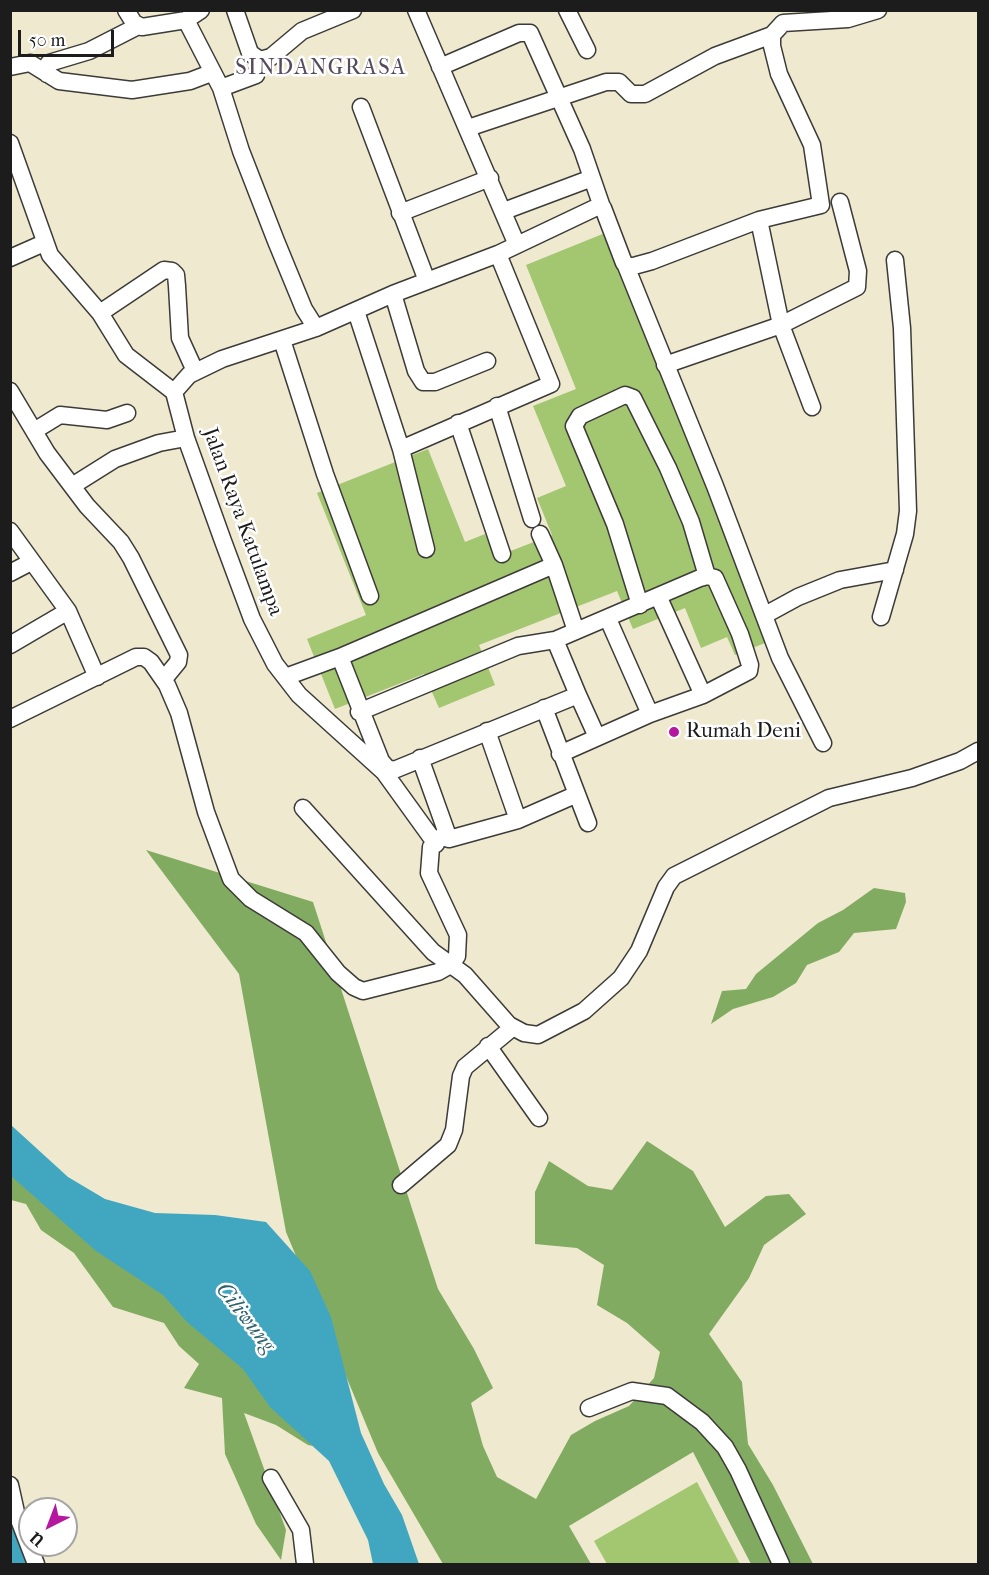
<!DOCTYPE html>
<html>
<head>
<meta charset="utf-8">
<style>
	body { margin:0 }
	#map { position:relative; width:989px; height:1575px; overflow:hidden; background:#eee9cf; font-family:"IM FELL French Canon",serif }
	canvas { display:block }
	.frame { position:absolute; inset:0; border:12px solid #1c1c1c; pointer-events:none }
	.north { position:absolute; left:18px; top:1497px; width:60px; height:60px; box-sizing:border-box; background:#fff; border:2px solid #a4a4a4; border-radius:50%; rotate:222deg; font-size:16px; font-weight:700; line-height:24px; text-align:center; color:#1c1c1c }
	.north::after { content:''; display:block; margin:auto; width:21px; height:27px; background:#b5179e; clip-path:polygon(50% 0,100% 100%,50% 72%,0 100%) }
	.scale { position:absolute; left:18px; top:30px; width:96px; height:27px; box-sizing:border-box; border:3px solid #1c1c1c; border-top:0; padding-left:8px; font-size:18px; line-height:21px; white-space:nowrap; color:#1c1c1c; -webkit-text-stroke:4px #fff; paint-order:stroke }
</style>
</head>
<body>
<div id="map">
<canvas width="989" height="1575"></canvas>
<div class="frame"></div>
<div class="north">U</div>
<div class="scale">50 m</div>
</div>
<script>
const g = document.querySelector('canvas').getContext('2d');
g.lineJoin = 'round';
function paint(path, color) { g.fillStyle = color; g.fill(path, 'evenodd'); }
const poly = rows => new Path2D(rows.map(r => 'M' + r).join(''));
function trace(path, color, width, dash) { g.strokeStyle = color; g.lineWidth = width; g.lineCap = dash ? 'butt' : 'round'; g.setLineDash(dash || []); g.stroke(path); }
function drawText(font, color, halo, rows, align = 'center') {
  g.font = font + ' "IM FELL French Canon",serif'; g.lineWidth = 5; g.setLineDash([]); g.textBaseline = 'middle'; g.strokeStyle = halo; g.fillStyle = color; for (const [text, x, y, turn = 0] of rows) {
    g.save(); g.translate(x, y); g.rotate((+turn || 0) * Math.PI / 180); g.textAlign = isNaN(turn) ? turn : align; if (halo) g.strokeText(text, 0, 0); g.fillText(text, 0, 0); g.restore();
  }
}
paint(poly([
	[605,233,770,641,735,655,727,637,701,648,685,608,633,629,617,591,479,645,495,685,439,708,424,674,335,709,307,639,366,615,317,493,428,449,465,542,485,534,495,557,552,535,537,498,566,486,533,406,576,389,526,265],
	[697,1482,740,1564,607,1564,594,1541]
]), '#a3c670');
paint(poly([
	[146,850,313,902,438,1289,474,1349,493,1388,471,1403,483,1446,497,1477,536,1499,571,1435,595,1421,629,1406,654,1378,660,1352,627,1323,597,1305,604,1265,577,1248,535,1244,535,1192,549,1161,588,1186,612,1190,647,1141,693,1171,725,1227,766,1196,789,1194,806,1214,764,1245,749,1278,709,1334,742,1382,748,1444,773,1485,813,1564,751,1564,693,1452,569,1526,591,1564,443,1564,378,1453,286,1232,239,974],
	[874,888,905,893,906,902,896,929,854,933,839,952,807,965,796,983,773,997,733,1009,711,1024,722,991,746,989,756,974,818,923,843,910],
	[10,1167,174,1289,323,1448,308,1445,276,1425,244,1413,286,1530,281,1560,256,1524,225,1454,222,1398,184,1388,199,1364,179,1346,164,1323,113,1307,74,1253,41,1230,26,1204,11,1200]
]), '#82ab62');
paint(poly([
	[11,1125,68,1177,105,1199,155,1213,215,1215,266,1222,310,1271,331,1317,361,1433,384,1484,402,1515,419,1564,373,1564,368,1540,329,1461,270,1407,243,1369,187,1322,163,1295,96,1251,11,1176],
	[10,1523,14,1523,28,1564,11,1564]
]), '#41a7c1');
const minor = poly([
	[126,10,134,23,142,27,186,20,221,88,241,151,276,241,304,309,316,328],
	[235,10,250,53,260,60,271,57,302,31,353,10],
	[416,10,517,245],
	[567,10,587,50],
	[186,20,201,10],
	[10,67,30,63,59,81,132,90,190,81,211,73],
	[440,67,519,33,530,33,582,149,602,207],
	[47,74,46,67,49,63,89,51,138,26],
	[221,88,256,75],
	[361,107,427,281],
	[468,128,606,82,619,82,631,94,645,94,715,56,772,35],
	[10,143,50,255,100,313,126,355,174,392],
	[504,211,592,178],
	[400,213,490,178],
	[759,220,781,325,812,407],
	[10,258,44,243],
	[626,266,715,486,780,658,823,743],
	[393,294,416,371,423,382,435,382,487,361],
	[356,311,401,449,551,384,498,254],
	[100,313,164,270,172,271,176,275,177,286,180,338,195,371],
	[282,340,325,474,370,596],
	[665,365,781,325,857,287,858,271,840,202],
	[10,391,47,453,87,506,121,542,131,558,179,655,178,662,164,679],
	[497,406,532,519],
	[458,423,502,554],
	[34,431,60,415,107,420,127,413],
	[401,449,426,549],
	[72,486,115,459,159,443,186,438],
	[10,531,68,611,97,677],
	[540,534,554,565,576,631],
	[10,573,31,562],
	[659,598,703,695],
	[640,605,615,524,574,426,580,416,625,395,633,398,668,468,691,522,707,576],
	[765,615,798,597,840,580,895,570],
	[881,617,905,534,908,511,902,328,895,260],
	[608,619,650,714],
	[10,645,68,611],
	[340,657,381,761,387,768,394,770,578,695,555,640],
	[291,675,340,657,554,565],
	[578,695,597,737],
	[544,708,588,823],
	[359,712,518,646,555,640,700,578,707,576,715,578,740,634,750,665,749,671,703,695,650,714,560,754],
	[10,719,136,657,144,657,151,662,167,685,179,713,206,812,231,879,251,899,306,933,338,973,354,987,363,991,438,972,452,964,457,956,458,935,429,873,431,847,441,837,449,839,518,820,575,795],
	[487,731,518,820],
	[420,758,449,839],
	[303,808,433,952,465,975,509,1025,524,1033,538,1035,584,1011,621,978,639,951,666,887,674,876,829,798,912,778,960,761,978,751],
	[436,844,384,772,299,695,275,664,252,619,223,541,186,438,174,392,189,375,222,359,316,328,393,294,498,254,597,207,603,208,624,263,630,267,652,261,759,220,821,205,812,145,779,74,772,46,772,35,783,23,848,19,878,10],
	[488,1046,539,1118],
	[401,1185,448,1145,454,1130,461,1076,465,1067,512,1028],
	[589,1408,632,1391,667,1396,702,1422,725,1447,738,1470,781,1564],
	[271,1478,301,1530,305,1564],
	[10,1485,16,1512,36,1564]
]);
trace(minor, '#3c3b37', 19);
trace(minor, '#fff', 16);
for (const [x, y, r, color] of [
	[674,732,6,"#b5179e"]
]) { const dot = new Path2D(); dot.arc(x, y, r, 0, 2 * Math.PI); g.fillStyle = color; g.fill(dot); trace(dot, '#fff', 2); }
drawText('21px', '#1c1c1c', '#fff', [
	["Jalan Raya Katulampa",242,522,70]
]);
drawText('21px', '#1c1c1c', '#fff', [
	["Rumah Deni",686,732]
], 'left');
g.letterSpacing = '1.5px';
drawText('22px', '#564b5d', '#fff', [
	["SINDANGRASA",321,69]
]);
g.letterSpacing = '0px';
drawText('italic 22px', '#2e626e', '#fff', [
	["Ciliwung",245,1318,52]
]);
</script>
</body>
</html>
